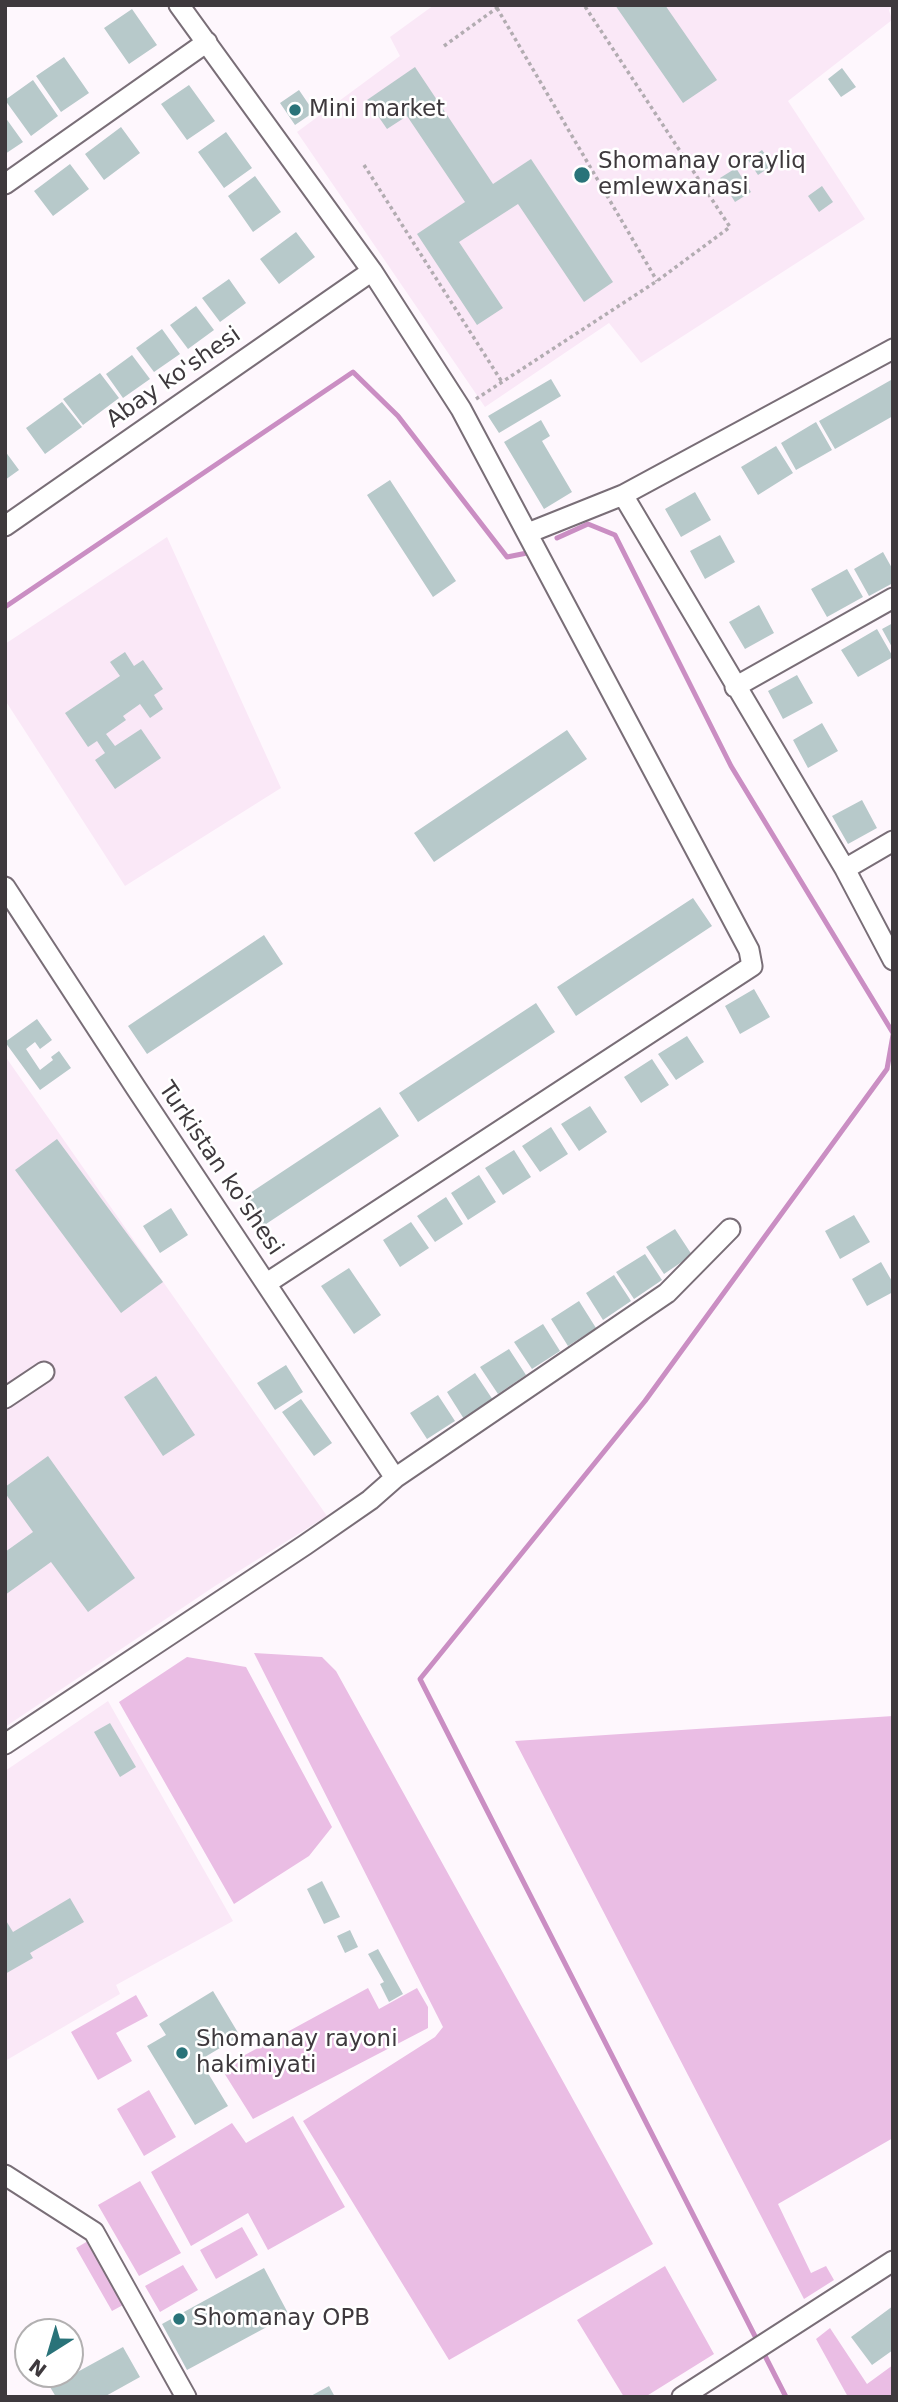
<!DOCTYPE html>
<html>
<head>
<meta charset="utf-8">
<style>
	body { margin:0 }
	#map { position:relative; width:898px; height:2402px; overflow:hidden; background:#fef7fd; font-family:"DejaVu Sans",sans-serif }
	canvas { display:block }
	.frame { position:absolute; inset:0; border:7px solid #3e393d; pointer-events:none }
	.north { position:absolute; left:14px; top:2318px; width:70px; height:70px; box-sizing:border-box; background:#fff; border:2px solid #b2b0b1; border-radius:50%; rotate:217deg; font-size:19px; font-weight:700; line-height:28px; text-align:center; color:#3e393d }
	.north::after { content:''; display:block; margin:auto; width:24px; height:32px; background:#297379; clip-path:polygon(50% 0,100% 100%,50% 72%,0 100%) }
</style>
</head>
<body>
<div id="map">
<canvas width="898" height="2402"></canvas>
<div class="frame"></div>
<div class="north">N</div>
</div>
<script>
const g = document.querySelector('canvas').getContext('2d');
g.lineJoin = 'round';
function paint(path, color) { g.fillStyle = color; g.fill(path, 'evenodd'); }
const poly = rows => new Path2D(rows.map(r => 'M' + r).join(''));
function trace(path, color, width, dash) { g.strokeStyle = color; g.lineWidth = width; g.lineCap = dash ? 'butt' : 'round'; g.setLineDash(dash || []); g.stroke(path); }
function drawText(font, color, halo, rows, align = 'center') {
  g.font = font + ' "DejaVu Sans",sans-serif'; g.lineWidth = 5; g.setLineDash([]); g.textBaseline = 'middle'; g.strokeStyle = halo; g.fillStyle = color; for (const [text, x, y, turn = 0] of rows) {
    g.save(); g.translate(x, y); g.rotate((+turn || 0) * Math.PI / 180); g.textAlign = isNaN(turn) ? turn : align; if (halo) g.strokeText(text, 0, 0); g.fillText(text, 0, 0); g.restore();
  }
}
paint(poly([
	[434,5,893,5,889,10,892,20,788,101,865,219,641,363,609,323,485,407,297,132,400,56,390,37],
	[167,537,281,788,125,886,5,700,5,644],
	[5,1056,327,1516,215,1586,5,1727],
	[108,1701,233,1921,116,1985,120,1994,5,2061,5,1771]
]), '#fae8f7');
paint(poly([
	[254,1653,322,1657,336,1671,653,2244,449,2360,303,2121,435,2037,443,2027],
	[187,1657,246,1667,332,1827,309,1856,234,1904,119,1702],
	[893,1716,893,2138,778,2204,811,2273,826,2266,834,2280,804,2299,515,1741],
	[368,1988,379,2009,417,1988,428,2007,428,2028,253,2119,221,2068],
	[136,1995,148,2016,116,2033,132,2061,98,2080,71,2032],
	[149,2090,176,2137,144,2156,117,2109],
	[293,2116,345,2207,268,2250,248,2213,191,2246,151,2172,232,2123,246,2143],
	[140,2181,181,2253,139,2276,98,2205],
	[242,2227,258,2255,216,2279,200,2250],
	[88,2241,123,2305,112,2311,76,2248],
	[183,2265,198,2290,160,2312,145,2286],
	[665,2266,714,2354,645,2397,624,2397,577,2320],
	[830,2328,867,2384,893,2365,893,2397,848,2397,816,2339]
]), '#eabde4');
trace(poly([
	[557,538,588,524,615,535,731,766,893,1033],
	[5,607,353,372,398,416,507,557,532,552],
	[786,2397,420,1679,645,1401,887,1069,893,1035]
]), '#ca8ec3', 5);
paint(poly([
	[615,5,665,5,717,80,683,103],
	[132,9,157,45,129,64,104,28],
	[64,57,89,93,61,112,36,76],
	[415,67,493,184,531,159,613,282,584,302,518,204,459,242,503,308,477,325,417,234,465,202,407,116,387,129,367,100],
	[842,68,856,87,841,97,828,79],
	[33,80,58,116,31,136,5,100],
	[189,85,215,121,187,140,161,104],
	[299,90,314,112,295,125,280,103],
	[5,117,23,142,5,154],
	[121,127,140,153,104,180,85,154],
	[226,132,252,168,224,188,198,152],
	[762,150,773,165,758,175,748,160],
	[70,164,89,189,53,216,34,191],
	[736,168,751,192,735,202,720,178],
	[255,176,281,212,253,232,228,196],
	[822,186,833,202,819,212,808,196],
	[296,232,315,257,279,284,260,259],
	[229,279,246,303,220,322,202,298],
	[196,306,214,330,188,349,170,325],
	[162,329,180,354,154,372,136,348],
	[132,355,150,379,123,398,106,374],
	[100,373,119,398,83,425,63,399],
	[551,379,561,396,499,433,488,416],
	[891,380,893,384,893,416,835,449,819,421],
	[62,402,82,427,45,454,26,428],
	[541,420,550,436,542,441,572,492,544,509,504,442],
	[816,422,832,450,796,470,781,443],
	[776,446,793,473,758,495,741,467],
	[5,451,19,470,5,480],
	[390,480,456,581,433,597,367,495],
	[695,492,711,520,681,537,665,509],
	[720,535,735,562,705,579,690,551],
	[883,552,893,570,893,583,869,596,854,569],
	[847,569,863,597,827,617,811,589],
	[759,605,774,633,745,649,729,622],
	[893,623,893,649,882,629],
	[877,629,893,657,858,677,841,650],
	[125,652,134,666,143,660,163,689,154,695,163,709,150,718,140,704,123,716,126,720,106,734,115,746,141,729,161,758,115,789,95,760,105,753,97,741,88,747,65,713,120,676,110,662],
	[797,675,813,703,783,719,768,691],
	[822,723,838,751,808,768,793,740],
	[567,730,587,759,434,862,414,833],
	[862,800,877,828,848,844,832,816],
	[693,898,712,926,576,1016,557,987],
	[264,935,283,964,147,1054,128,1026],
	[754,989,770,1017,740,1034,725,1006],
	[536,1003,555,1032,418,1122,399,1093],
	[37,1019,52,1040,40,1049,35,1042,26,1049,40,1070,53,1060,51,1057,59,1051,71,1068,40,1090,5,1042],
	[687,1036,704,1062,676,1080,658,1054],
	[652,1059,669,1085,641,1103,624,1077],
	[590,1106,607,1132,579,1151,561,1124],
	[380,1107,399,1136,263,1226,244,1197],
	[551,1127,568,1154,540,1172,522,1146],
	[57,1139,163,1282,121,1313,15,1170],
	[514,1150,531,1177,503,1195,485,1168],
	[479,1175,496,1202,468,1220,451,1193],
	[446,1197,463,1224,435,1242,417,1216],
	[171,1208,188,1235,160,1253,143,1226],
	[854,1215,870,1242,840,1259,825,1231],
	[411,1222,429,1248,400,1267,383,1240],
	[675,1229,692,1255,664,1274,646,1247],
	[645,1254,662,1280,634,1299,616,1272],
	[881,1262,893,1283,893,1292,867,1306,852,1279],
	[349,1268,381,1315,354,1334,321,1286],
	[614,1275,631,1301,603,1320,586,1293],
	[579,1301,596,1328,568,1346,551,1319],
	[543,1324,560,1351,532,1369,514,1342],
	[509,1349,526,1375,498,1394,480,1367],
	[286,1365,303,1392,275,1410,257,1383],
	[475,1373,493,1400,464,1419,447,1392],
	[156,1376,195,1435,163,1456,124,1397],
	[438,1395,455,1421,427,1439,410,1413],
	[301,1399,332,1443,314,1456,282,1412],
	[48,1456,135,1578,88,1612,51,1562,5,1595,5,1552,33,1532,5,1493,5,1487],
	[110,1723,136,1767,120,1777,94,1732],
	[322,1881,340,1917,324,1924,307,1889],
	[70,1898,84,1922,30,1953,33,1958,5,1974,5,1919,13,1932],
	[350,1930,358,1947,345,1953,337,1936],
	[378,1949,403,1994,389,2002,380,1984,384,1982,368,1954],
	[213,1991,240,2036,200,2060,228,2106,195,2125,147,2046,166,2035,159,2024],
	[264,2268,289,2315,187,2370,162,2324],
	[893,2306,893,2350,872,2365,851,2337],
	[123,2347,140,2377,104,2397,56,2397,50,2387],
	[329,2386,335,2397,309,2397]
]), '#b7c9ca');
const minor = poly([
	[179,5,372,271,461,409,749,950,752,966,267,1283],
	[5,184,207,42],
	[623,495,845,869,893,960],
	[5,526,372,271],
	[528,533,623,495,893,349],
	[735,687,893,598],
	[845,869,893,841],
	[5,887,136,1088,395,1478],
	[5,1398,44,1372],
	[5,1744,305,1545,370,1500,395,1478,667,1293,730,1229],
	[5,2175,94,2232,186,2397],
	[682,2397,893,2261]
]);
trace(minor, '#796e77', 23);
trace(poly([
	[497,8,657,281],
	[444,46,501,5],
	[364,165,502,382],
	[476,399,657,281,730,227,584,5]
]), '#b2acb1', 3.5, [3.5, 3.5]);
trace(minor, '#fff', 19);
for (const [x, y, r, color] of [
	[295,110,7,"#297379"],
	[582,175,9,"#297379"],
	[182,2053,7,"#297379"],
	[179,2319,7,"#297379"]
]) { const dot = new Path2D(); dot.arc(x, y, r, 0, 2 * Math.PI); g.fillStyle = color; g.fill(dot); trace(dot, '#fff', 2.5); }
drawText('23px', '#3e393d', '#fff', [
	["Mini market",309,110],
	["Shomanay orayliq",598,162],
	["emlewxanasi",598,188],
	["Shomanay rayoni",196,2040],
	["hakimiyati",196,2066],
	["Shomanay OPB",193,2319]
], 'left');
drawText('23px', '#3e393d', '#fff', [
	["Abay ko'shesi",174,378,-35],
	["Turkistan ko'shesi",220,1169,56]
]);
</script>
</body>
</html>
